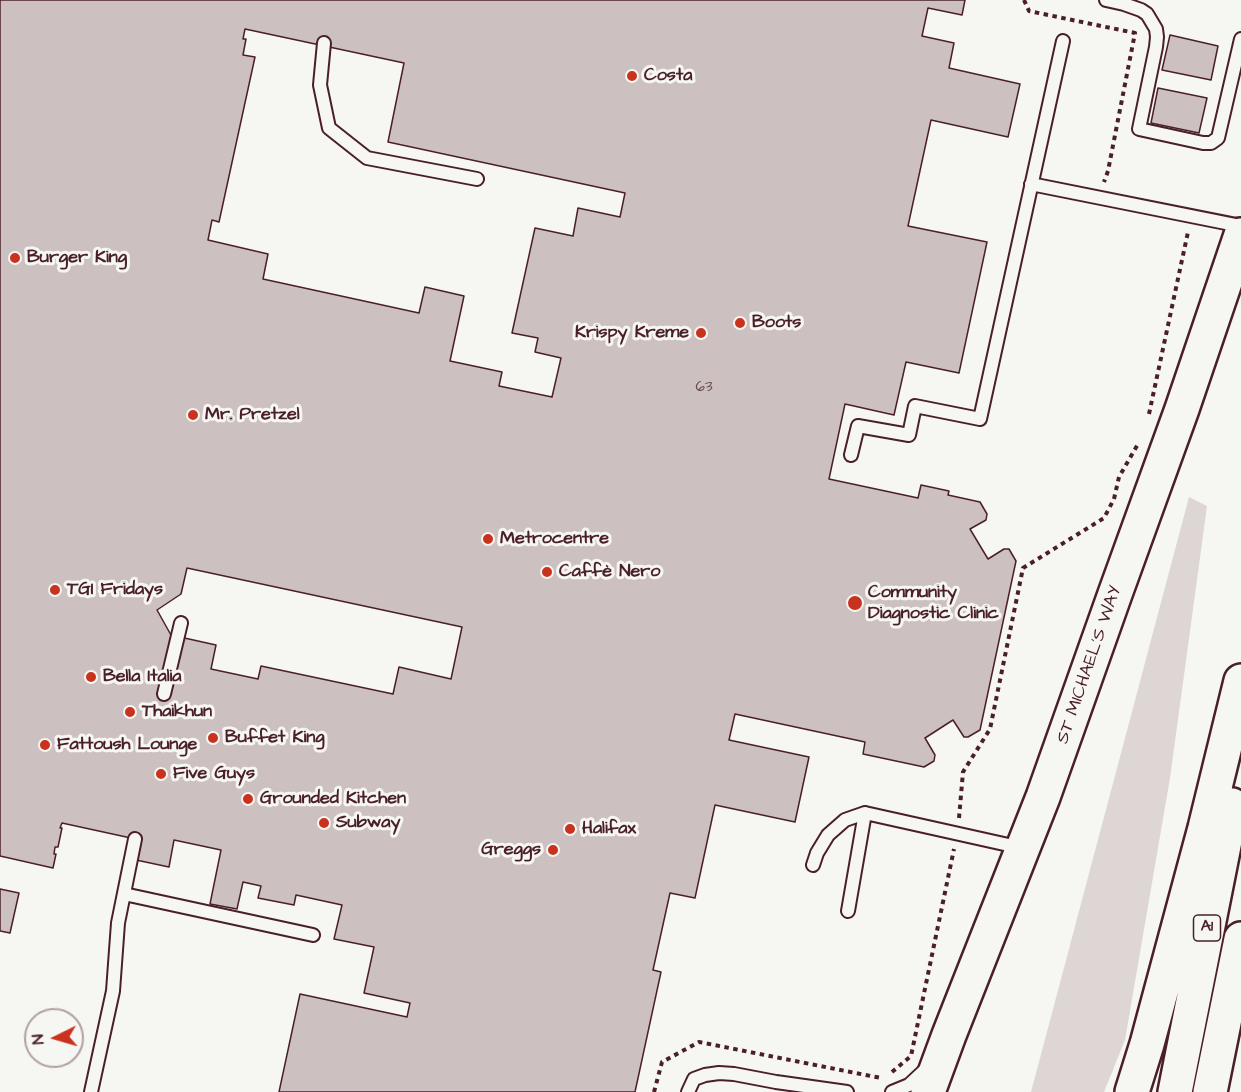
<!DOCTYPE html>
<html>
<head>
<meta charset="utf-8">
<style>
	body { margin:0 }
	#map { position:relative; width:1241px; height:1092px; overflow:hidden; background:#f6f6f2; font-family:"Architects Daughter",sans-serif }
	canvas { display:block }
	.north { position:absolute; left:24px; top:1008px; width:60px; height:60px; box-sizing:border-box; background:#f6f6f2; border:2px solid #b1a0a2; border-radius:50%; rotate:265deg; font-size:16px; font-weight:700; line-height:24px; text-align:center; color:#4a1f2b }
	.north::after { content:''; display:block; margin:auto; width:21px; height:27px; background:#c8321e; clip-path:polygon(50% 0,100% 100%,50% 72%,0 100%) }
</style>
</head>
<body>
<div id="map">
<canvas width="1241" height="1092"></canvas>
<div class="north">N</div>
</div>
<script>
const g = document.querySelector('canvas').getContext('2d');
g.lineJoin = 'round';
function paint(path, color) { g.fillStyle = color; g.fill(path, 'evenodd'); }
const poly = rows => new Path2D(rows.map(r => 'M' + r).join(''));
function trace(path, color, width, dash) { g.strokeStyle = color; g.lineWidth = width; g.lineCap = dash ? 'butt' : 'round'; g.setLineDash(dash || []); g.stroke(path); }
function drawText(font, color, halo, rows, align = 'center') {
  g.font = font + ' "Architects Daughter",sans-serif'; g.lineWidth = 6; g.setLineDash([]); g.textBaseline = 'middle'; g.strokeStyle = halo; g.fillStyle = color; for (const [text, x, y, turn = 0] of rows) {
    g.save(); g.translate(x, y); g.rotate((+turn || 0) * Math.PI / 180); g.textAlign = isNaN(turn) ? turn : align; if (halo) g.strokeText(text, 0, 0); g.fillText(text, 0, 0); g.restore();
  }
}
paint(poly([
	[1189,497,1207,506,1170,778,1125,1040,1104,1092,1031,1092]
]), '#ddd6d5');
const building = poly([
	[0,0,965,0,962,15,928,8,922,36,954,43,949,68,1020,84,1008,137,931,120,908,226,987,242,959,373,906,362,894,415,845,404,829,479,918,498,921,485,949,491,948,495,980,502,987,514,986,520,970,529,988,559,1004,549,1009,549,1016,561,980,730,968,737,964,737,953,720,925,738,935,755,934,761,924,767,863,754,865,742,735,714,729,740,809,757,795,822,715,805,695,898,670,893,653,970,661,972,635,1092,279,1092,300,994,407,1017,410,1003,364,993,374,947,334,939,342,905,296,895,294,905,258,898,261,886,243,882,237,909,210,904,221,850,174,840,169,867,136,860,140,840,62,823,60,828,62,828,58,847,55,847,54,854,56,854,53,868,0,856,0,0],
	[245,29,404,63,388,142,625,193,620,217,578,208,573,236,535,228,512,333,538,338,535,352,561,358,552,397,499,386,502,372,450,361,464,296,425,287,419,313,364,301,263,279,268,254,208,240,212,220,219,222,255,57,243,55,246,39,243,39,245,29],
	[187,568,462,627,451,679,399,667,393,694,261,666,258,679,211,669,216,645,171,635,157,610,181,594,187,568],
	[1170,35,1218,46,1211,80,1162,70,1170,35],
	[1158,88,1207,98,1199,133,1151,123,1158,88],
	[0,889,19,893,10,933,0,931,0,889]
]);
paint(building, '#ccc1c0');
trace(building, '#4a1f2b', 1.5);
const lane = poly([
	[1106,0,1124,4,1141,10,1147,14,1156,29,1157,37,1156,47,1139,129,1203,143,1211,143,1218,138,1241,39],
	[324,43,320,85,329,128,367,158,477,179],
	[1031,184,1241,226],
	[851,455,858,426,909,435,915,406,980,419,1063,41],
	[164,694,181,623],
	[813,865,817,853,828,835,845,820,865,813,1022,848],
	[124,894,313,935],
	[848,911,865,813],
	[91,1092,113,991,118,923,135,839],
	[688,1092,694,1079,705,1075,719,1073,734,1074,776,1082,847,1092],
	[892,1092,909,1085,925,1070]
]);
const secondary = poly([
	[928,1092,949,1035,1043,797,1115,594,1182,409,1241,235]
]);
const highway = poly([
	[1132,1092,1147,1044,1205,828,1241,681],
	[1175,1092,1232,805],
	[1210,1092,1241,939]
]);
trace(lane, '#4a1f2b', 16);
trace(secondary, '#4a1f2b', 38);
trace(highway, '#4a1f2b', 38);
trace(poly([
	[1024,0,1029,11,1135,33,1108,171,1104,182],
	[1149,414,1188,232,1187,232],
	[959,818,963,772,990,729,1023,568,1104,518,1114,499,1119,477,1138,444],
	[892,1072,911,1056,954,849],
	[654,1092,662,1062,699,1042,881,1078]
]), '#4a1f2b', 4, [4.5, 4.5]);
trace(lane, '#f6f6f2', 12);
trace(secondary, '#f6f6f2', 33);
trace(highway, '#f6f6f2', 33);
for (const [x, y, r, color] of [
	[632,76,6,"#c8321e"],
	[15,258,6,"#c8321e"],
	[740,323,6,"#c8321e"],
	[701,333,6,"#c8321e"],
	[193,415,6,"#c8321e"],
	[488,539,6,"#c8321e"],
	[547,572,6,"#c8321e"],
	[55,590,6,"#c8321e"],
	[855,603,8,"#c8321e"],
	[91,677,6,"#c8321e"],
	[130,712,6,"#c8321e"],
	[213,738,6,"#c8321e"],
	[45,745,6,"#c8321e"],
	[161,774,6,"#c8321e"],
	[248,799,6,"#c8321e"],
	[324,823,6,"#c8321e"],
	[570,829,6,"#c8321e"],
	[553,850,6,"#c8321e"]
]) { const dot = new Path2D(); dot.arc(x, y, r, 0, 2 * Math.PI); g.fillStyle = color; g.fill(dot); trace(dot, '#f6f6f2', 2); }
drawText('15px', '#6a4850', null, [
	["63",704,388]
]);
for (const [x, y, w] of [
	[1207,928,27]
]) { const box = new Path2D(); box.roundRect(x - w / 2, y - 13, w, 26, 4.5); g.fillStyle = '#f6f6f2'; g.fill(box); trace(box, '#4a1f2b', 1.5); }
drawText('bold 16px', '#4a1f2b', null, [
	["A1",1207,928]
]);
drawText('bold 18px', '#4a1f2b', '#f6f6f2', [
	["Costa",644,76],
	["Burger King",27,258],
	["Boots",752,323],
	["Krispy Kreme",689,333,"right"],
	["Mr. Pretzel",205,415],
	["Metrocentre",500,539],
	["Caffè Nero",559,572],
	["TGI Fridays",67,590],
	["Community",868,593],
	["Diagnostic Clinic",868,614],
	["Bella Italia",103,677],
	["Thaikhun",142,712],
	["Buffet King",225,738],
	["Fattoush Lounge",57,745],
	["Five Guys",173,774],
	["Grounded Kitchen",260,799],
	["Subway",336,823],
	["Halifax",582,829],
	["Greggs",541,850,"right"]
], 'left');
drawText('18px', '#4a1f2b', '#f6f6f2', [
	["ST MICHAEL'S WAY",1090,665,-71]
]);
</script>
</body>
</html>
